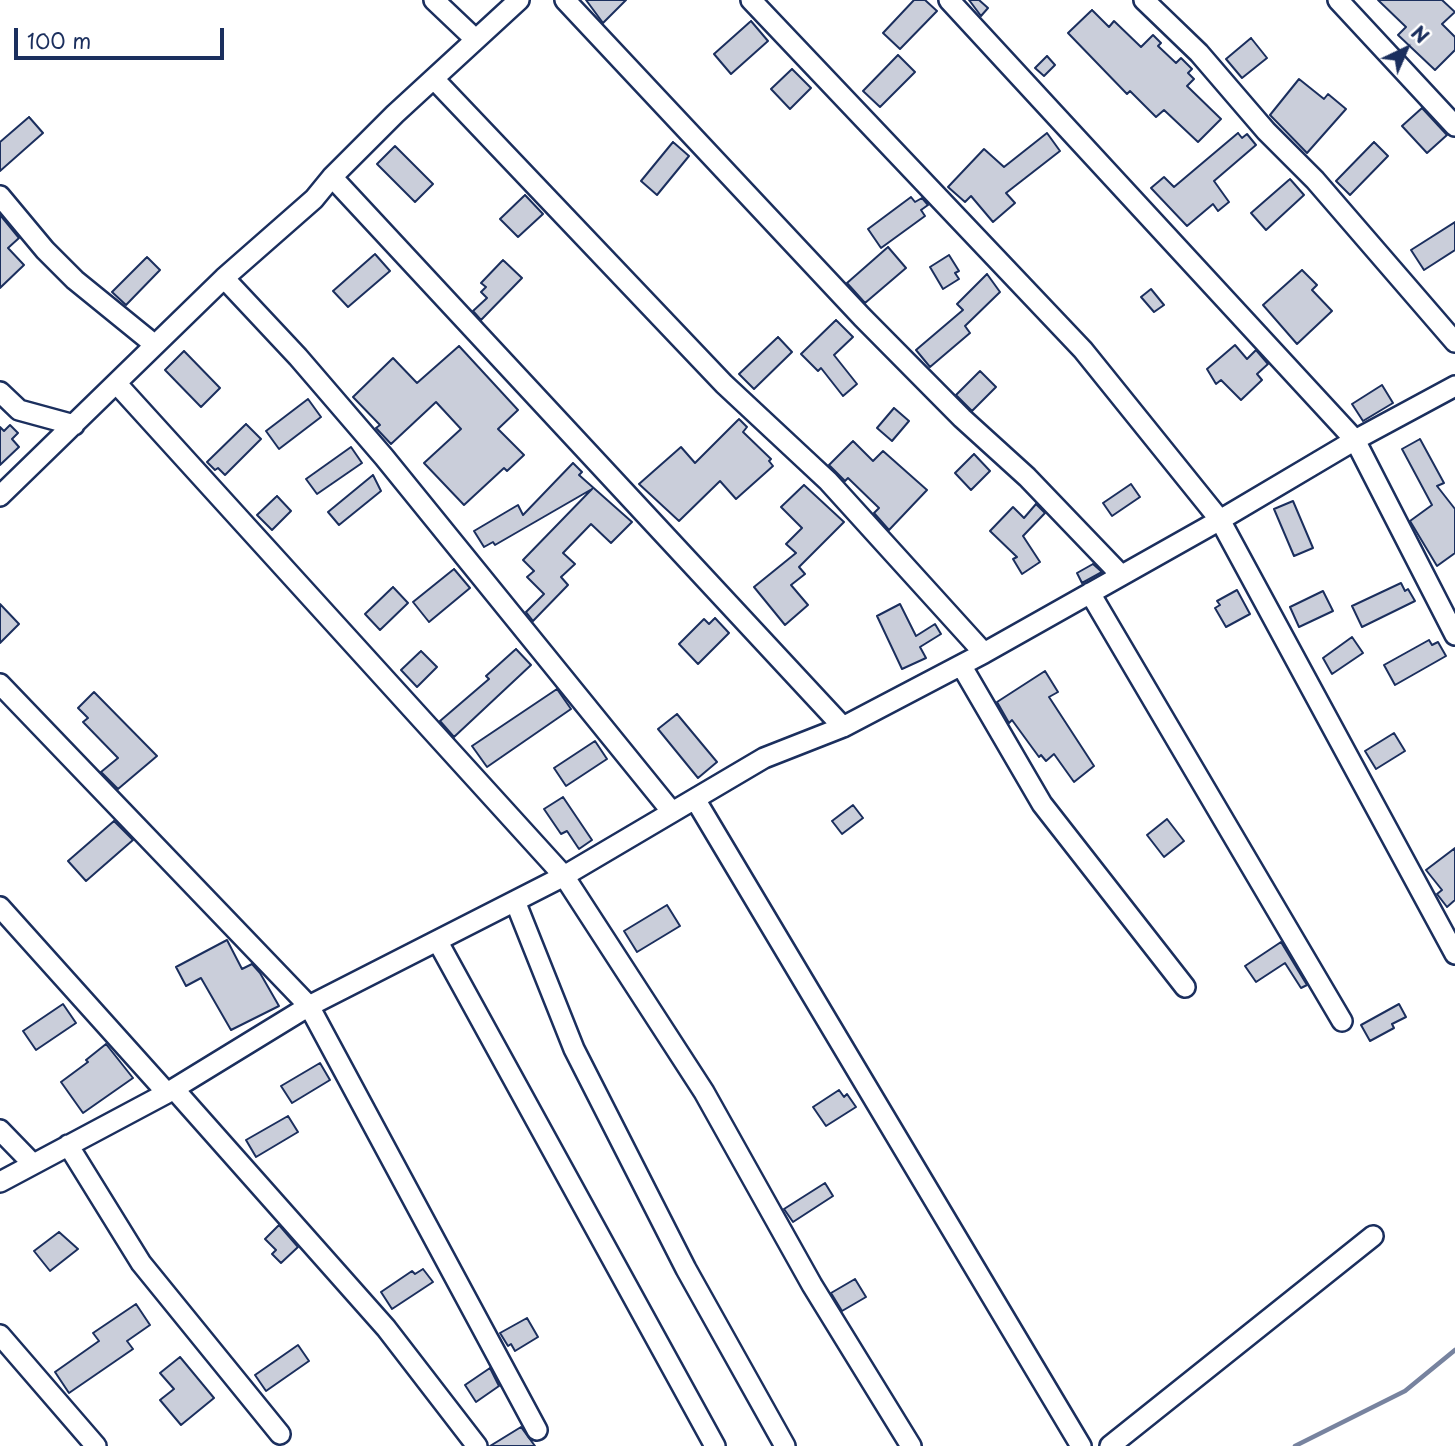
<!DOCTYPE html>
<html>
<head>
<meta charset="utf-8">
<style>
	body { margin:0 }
	#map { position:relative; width:1455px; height:1446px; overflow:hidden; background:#fff; font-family:"Playpen Sans",sans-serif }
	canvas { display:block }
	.north { position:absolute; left:1371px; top:14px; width:70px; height:70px; -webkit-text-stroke:5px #fff; paint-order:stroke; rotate:44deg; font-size:19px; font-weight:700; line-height:28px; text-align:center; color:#1b2f5e }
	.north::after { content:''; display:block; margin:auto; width:24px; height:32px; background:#1b2f5e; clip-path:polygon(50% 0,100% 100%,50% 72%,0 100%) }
	.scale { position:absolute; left:14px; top:28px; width:210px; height:32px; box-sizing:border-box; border:4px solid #1b2f5e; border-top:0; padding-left:9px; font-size:21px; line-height:24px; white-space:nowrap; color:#1b2f5e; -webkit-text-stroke:5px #fff; paint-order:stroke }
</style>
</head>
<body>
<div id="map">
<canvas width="1455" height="1446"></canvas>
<div class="north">N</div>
<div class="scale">100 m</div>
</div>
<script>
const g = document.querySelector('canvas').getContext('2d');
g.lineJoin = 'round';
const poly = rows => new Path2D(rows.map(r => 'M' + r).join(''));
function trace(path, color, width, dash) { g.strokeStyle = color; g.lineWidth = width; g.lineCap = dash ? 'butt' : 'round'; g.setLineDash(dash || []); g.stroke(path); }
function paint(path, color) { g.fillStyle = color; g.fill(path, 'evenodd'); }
trace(poly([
	[1295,1446,1405,1391,1455,1350]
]), '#77839f', 4.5);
const building = poly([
	[586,0,626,0,603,23,586,0],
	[914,0,925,0,937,11,900,49,883,33,914,0],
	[969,0,979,0,988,8,981,16,969,0],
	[1378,0,1442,0,1455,12,1442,24,1455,37,1455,50,1435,70,1398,35,1406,27,1378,0],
	[1092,10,1109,27,1114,21,1141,47,1153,35,1161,43,1158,46,1176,63,1181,58,1192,69,1188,73,1194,79,1187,86,1221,119,1198,142,1164,110,1156,117,1130,91,1127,94,1068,33,1092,10],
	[751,21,768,41,731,74,714,54,751,21],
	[1251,38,1267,58,1242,78,1226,59,1251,38],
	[898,55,915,72,880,107,863,91,898,55],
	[1047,56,1055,65,1044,76,1035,68,1047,56],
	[792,69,811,88,790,109,771,89,792,69],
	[1299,79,1324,99,1328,94,1346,109,1307,153,1270,115,1299,79],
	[1422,108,1447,135,1427,153,1402,126,1422,108],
	[29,117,43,133,0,171,0,142,29,117],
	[1047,133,1060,151,1006,193,1015,203,993,222,971,196,965,202,948,187,984,149,1004,167,1047,133],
	[1238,133,1242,138,1247,134,1256,145,1214,181,1229,202,1218,211,1213,204,1187,226,1151,188,1164,177,1174,187,1238,133],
	[673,142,689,156,657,195,641,181,673,142],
	[1374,142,1388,156,1350,195,1336,181,1374,142],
	[395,146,433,184,415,202,377,164,395,146],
	[1290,179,1304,195,1266,230,1251,213,1290,179],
	[525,195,543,214,518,237,500,219,525,195],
	[911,197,915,202,922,198,928,205,921,210,925,216,881,248,868,229,911,197],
	[0,215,19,238,8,248,24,265,0,288,0,215],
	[1455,222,1455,250,1424,270,1411,250,1455,222],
	[888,247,906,268,865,303,847,283,888,247],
	[375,254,390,271,348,307,333,291,375,254],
	[949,255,959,271,955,273,959,279,943,289,930,267,949,255],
	[147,257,160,270,126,305,112,292,147,257],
	[503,260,522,278,481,320,473,311,487,298,481,292,486,287,481,283,503,260],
	[1302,270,1317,285,1312,290,1332,311,1297,344,1263,305,1302,270],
	[987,274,1000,292,965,326,970,333,930,367,916,350,963,310,957,304,987,274],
	[1151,289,1164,305,1154,312,1141,297,1151,289],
	[836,320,853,337,834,355,857,384,843,396,821,368,818,371,801,354,836,320],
	[778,337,792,352,754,389,739,374,778,337],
	[1235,345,1247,359,1256,350,1268,364,1257,374,1262,380,1241,400,1221,380,1216,384,1207,369,1235,345],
	[459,346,518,410,498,429,524,455,507,471,504,468,464,505,424,463,461,429,436,402,391,444,376,428,380,425,353,397,393,358,417,383,459,346],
	[184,351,220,388,201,407,165,370,184,351],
	[980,371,996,387,972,411,956,395,980,371],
	[1382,385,1393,403,1363,421,1352,404,1382,385],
	[308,399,321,417,279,449,266,431,308,399],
	[894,408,909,421,892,441,877,428,894,408],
	[739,419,747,427,743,432,771,459,769,461,773,466,736,499,720,481,679,521,639,484,681,447,695,463,739,419],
	[246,424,261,439,225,475,218,468,215,470,207,462,246,424],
	[10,425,18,433,12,439,19,447,0,465,0,427,4,431,10,425],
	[1420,439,1444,483,1437,486,1455,509,1455,553,1437,566,1410,521,1432,505,1402,449,1420,439],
	[853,441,873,461,883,451,927,490,889,530,874,513,879,508,848,478,845,481,829,465,853,441],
	[351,447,362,463,317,494,306,479,351,447],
	[974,454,990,471,971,490,955,473,974,454],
	[573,463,582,472,579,475,632,522,611,543,591,524,563,553,575,564,561,577,568,585,533,621,526,612,544,594,527,577,534,571,523,560,592,489,495,545,493,542,484,547,474,531,518,505,523,515,573,463],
	[373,475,381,491,339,525,328,512,373,475],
	[1131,484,1140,497,1112,516,1103,503,1131,484],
	[804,485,844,522,799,567,805,574,791,585,808,605,785,625,754,587,796,553,786,544,802,528,781,507,804,485],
	[277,496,291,511,272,530,257,515,277,496],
	[1293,501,1313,548,1294,556,1274,509,1293,501],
	[1036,504,1045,513,1023,536,1040,562,1022,574,1013,559,1017,557,990,531,1013,507,1024,518,1036,504],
	[1093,564,1102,572,1082,583,1077,573,1093,564],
	[454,569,470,588,429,622,413,602,454,569],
	[1401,583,1405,591,1408,589,1415,601,1362,627,1352,606,1401,583],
	[393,587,408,603,380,630,365,614,393,587],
	[1237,590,1250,614,1226,627,1215,608,1220,605,1217,601,1237,590],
	[1323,591,1333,611,1299,627,1290,607,1323,591],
	[0,604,19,624,0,643,0,604],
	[900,604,916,636,935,624,941,634,920,647,926,658,902,669,877,616,900,604],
	[715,618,729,633,698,664,679,644,704,619,709,624,715,618],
	[1352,637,1363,653,1332,674,1323,658,1352,637],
	[1429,640,1432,645,1438,642,1446,656,1395,685,1384,665,1429,640],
	[516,649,531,665,454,737,440,721,489,679,486,676,516,649],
	[421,651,437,667,417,687,401,670,421,651],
	[1045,671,1058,692,1049,697,1094,766,1074,782,1054,754,1046,761,1041,755,1039,757,1012,720,1009,723,997,702,1045,671],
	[557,689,571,709,487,767,472,746,557,689],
	[94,692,157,756,118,789,101,772,118,758,83,722,88,718,78,708,94,692],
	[677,714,717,762,698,778,658,729,677,714],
	[1394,733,1405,751,1376,769,1365,751,1394,733],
	[595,741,607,759,566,786,554,768,595,741],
	[563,797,592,840,579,849,567,831,561,834,544,809,563,797],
	[853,805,863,818,842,834,832,821,853,805],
	[1167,819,1184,841,1164,857,1147,835,1167,819],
	[114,821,133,840,86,881,68,861,114,821],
	[1455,848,1455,900,1447,907,1437,894,1442,890,1426,870,1455,848],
	[667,905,680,926,637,952,624,931,667,905],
	[227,940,242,969,252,964,260,973,279,1006,231,1030,201,978,186,986,176,967,227,940],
	[1281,942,1307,985,1301,988,1285,963,1256,982,1245,966,1281,942],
	[63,1004,76,1023,36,1050,23,1031,63,1004],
	[1399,1004,1406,1017,1392,1024,1394,1028,1370,1041,1361,1025,1399,1004],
	[106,1044,133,1078,83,1113,61,1082,88,1062,86,1060,106,1044],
	[320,1063,330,1080,292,1103,281,1086,320,1063],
	[839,1090,844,1097,847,1094,856,1107,826,1126,813,1107,839,1090],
	[288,1116,298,1132,256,1157,246,1140,288,1116],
	[825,1183,833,1196,793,1222,784,1209,825,1183],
	[279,1225,298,1247,281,1263,272,1254,276,1250,265,1239,279,1225],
	[59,1232,78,1249,50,1271,34,1251,59,1232],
	[423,1269,433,1282,392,1309,381,1292,412,1271,415,1274,423,1269],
	[855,1279,866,1297,842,1311,831,1293,855,1279],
	[136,1304,150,1325,127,1341,133,1349,69,1393,55,1372,99,1341,93,1333,136,1304],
	[527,1318,538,1337,515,1351,511,1344,508,1346,500,1333,527,1318],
	[298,1345,309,1361,266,1391,255,1375,298,1345],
	[180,1357,214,1398,181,1425,160,1400,174,1389,160,1373,180,1357],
	[490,1368,499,1386,476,1402,465,1385,490,1368],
	[521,1427,535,1446,490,1446,521,1427]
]);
paint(building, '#caceda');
trace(building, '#1b2f5e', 2);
const minor = poly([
	[434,0,475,39],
	[565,0,862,317,962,418,1027,477,1121,575],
	[751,0,1083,350,1220,520,1455,954],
	[949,0,1355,440,1455,635],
	[1144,0,1199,53,1266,131,1315,180,1455,342],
	[1338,0,1455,126],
	[434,79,724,384,828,481,984,653],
	[332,177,843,727],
	[0,196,45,250,75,280,155,345],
	[224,278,298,357,384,457,672,812],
	[117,384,564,876,704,1092,812,1285,911,1446],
	[0,392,19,410,74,425],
	[0,496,224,278,314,199,332,177,395,114,519,0],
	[1090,593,1342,1021],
	[961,665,1042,804,1185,987],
	[0,684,309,1006,537,1430],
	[695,799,1081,1446],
	[515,901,574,1049,686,1269,785,1446],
	[0,907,167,1093],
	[438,942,715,1446],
	[174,1089,386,1328,477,1446],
	[0,1130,32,1163],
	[68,1145,141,1263,280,1434],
	[0,1182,167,1093,309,1006,564,876,764,758,843,727,984,653,1220,520,1355,440,1455,386],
	[0,1335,96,1446],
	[1110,1446,1373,1236]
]);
trace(minor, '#1b2f5e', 24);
trace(minor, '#fff', 19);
</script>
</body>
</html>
